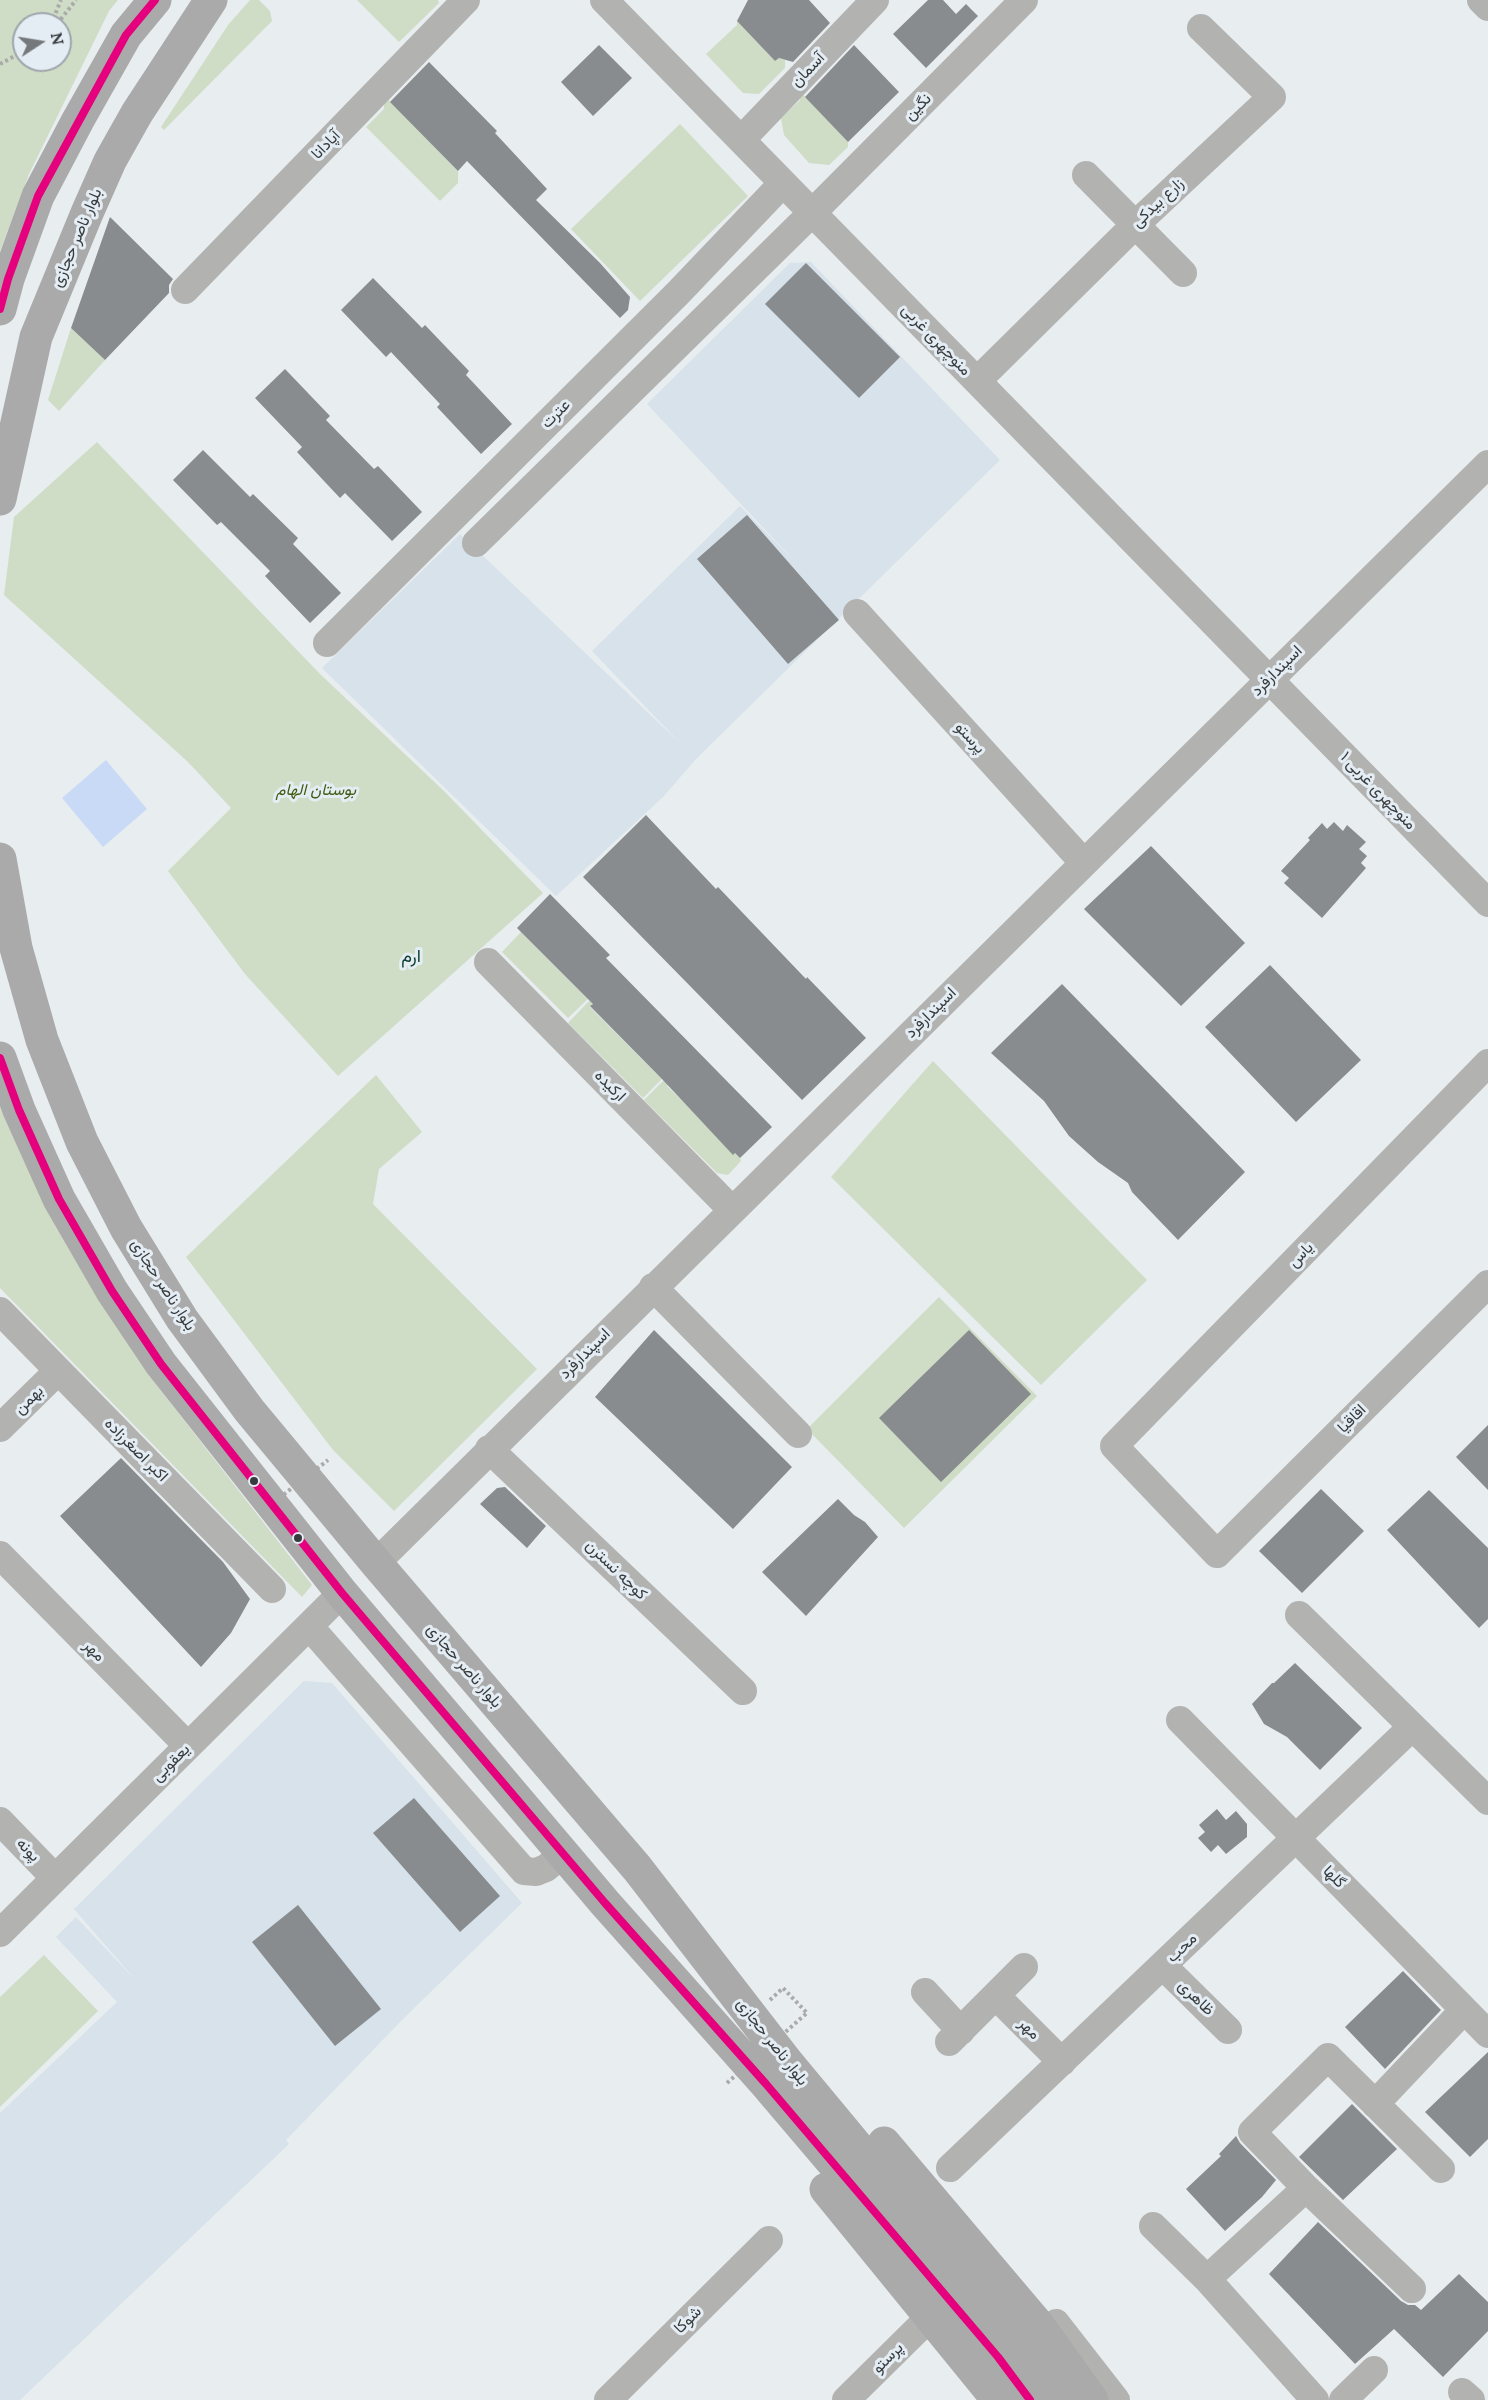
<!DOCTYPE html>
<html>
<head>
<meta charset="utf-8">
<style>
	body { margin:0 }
	#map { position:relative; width:1488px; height:2400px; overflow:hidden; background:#e8edf0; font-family:Lora,serif }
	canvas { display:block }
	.north { position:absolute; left:12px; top:12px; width:60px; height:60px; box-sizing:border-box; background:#e5edf4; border:2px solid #9fa6ab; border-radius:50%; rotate:78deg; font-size:16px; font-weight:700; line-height:24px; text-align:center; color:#373b3d }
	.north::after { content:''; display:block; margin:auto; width:21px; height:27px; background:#75797c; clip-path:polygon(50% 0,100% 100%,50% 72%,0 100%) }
</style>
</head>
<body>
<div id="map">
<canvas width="1488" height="2400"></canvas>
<div class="north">N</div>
</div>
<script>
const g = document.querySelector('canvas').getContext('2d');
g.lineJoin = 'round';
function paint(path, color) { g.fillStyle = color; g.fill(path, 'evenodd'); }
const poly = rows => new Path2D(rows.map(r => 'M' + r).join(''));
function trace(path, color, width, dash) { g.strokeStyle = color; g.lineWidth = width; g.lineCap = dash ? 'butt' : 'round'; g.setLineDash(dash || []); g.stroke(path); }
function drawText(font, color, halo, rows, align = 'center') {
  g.font = font + ' Lora,Vazirmatn,serif'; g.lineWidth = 6; g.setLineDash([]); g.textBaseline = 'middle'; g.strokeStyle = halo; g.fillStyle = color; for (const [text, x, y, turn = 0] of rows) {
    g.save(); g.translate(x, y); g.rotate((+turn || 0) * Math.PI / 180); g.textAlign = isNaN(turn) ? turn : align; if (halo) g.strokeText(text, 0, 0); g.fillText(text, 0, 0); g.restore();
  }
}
paint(poly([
	[811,262,1000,460,696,759,663,797,556,896,322,668,460,534,681,744,592,651,740,506,801,568,647,404,790,263],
	[304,1681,332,1683,522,1903,402,2020,286,2140,289,2144,20,2400,0,2400,0,2113,117,2002,56,1937,76,1917,138,1983,74,1909]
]), '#d7e2ea');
paint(poly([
	[0,0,118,0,109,11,29,174,0,251],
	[24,24,60,24,60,60,24,60],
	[250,0,259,0,270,11,272,21,164,130,161,127,228,25],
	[357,0,438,0,439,3,399,42],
	[737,21,775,61,779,58,785,60,785,68,759,94,743,93,706,54,737,25],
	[799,90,848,142,848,147,829,165,809,163,784,135,781,118,800,100],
	[384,95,458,171,458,183,440,201,366,127,384,109],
	[680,124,748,196,640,301,571,229],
	[71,328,105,360,59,411,48,400],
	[97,442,320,674,444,791,543,893,338,1076,245,974,168,871,231,808,188,762,4,595,14,517],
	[521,932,579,990,589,990,589,998,568,1018,502,952],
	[590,1000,593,1003,590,1007,656,1073,665,1076,643,1098,568,1023],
	[933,1061,1147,1280,1041,1385,831,1177],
	[376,1075,422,1132,379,1169,373,1204,537,1369,394,1511,333,1450,186,1257],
	[666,1078,671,1082,667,1086,740,1158,741,1161,728,1175,717,1173,644,1100],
	[0,1104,155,1383,312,1585,302,1597,0,1288],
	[939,1297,1037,1396,904,1528,807,1429],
	[44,1955,98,2011,0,2107,0,1997]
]), '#cfdcc6');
paint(poly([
	[106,760,147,809,103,847,62,798]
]), '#c9daf6');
paint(poly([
	[748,0,809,0,830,23,793,62,779,58,775,61,737,21],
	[928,0,943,0,956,14,966,4,978,16,926,68,893,34],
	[599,45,632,78,593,116,561,82],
	[854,45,899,92,848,142,805,97],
	[429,62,497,131,495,133,547,189,536,200,600,263,630,297,628,310,620,318,467,161,458,171,390,102],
	[110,217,173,279,169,285,169,293,105,360,71,328],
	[806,263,900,357,859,398,765,304],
	[373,278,422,328,425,325,469,371,466,375,512,424,481,454,437,407,440,404,391,352,386,357,341,310],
	[285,369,330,416,326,420,374,469,378,466,422,512,392,541,345,493,340,498,324,481,297,452,302,447,255,398],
	[203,450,250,497,253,494,298,538,293,544,341,593,310,623,265,576,270,571,221,522,217,525,173,480],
	[747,515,839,620,788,664,697,559],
	[646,815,716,889,718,887,806,979,807,977,866,1038,802,1100,583,877],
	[1334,822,1343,831,1347,825,1366,842,1359,849,1367,856,1361,863,1366,868,1322,918,1284,883,1289,878,1281,871,1310,840,1308,838,1322,823,1327,829],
	[1151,846,1245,943,1181,1006,1084,909],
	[550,894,610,955,606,958,772,1127,740,1158,735,1153,733,1155,662,1079,590,1006,593,1004,517,928],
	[1270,965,1361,1060,1296,1122,1205,1027],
	[1062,984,1245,1172,1178,1240,1132,1192,1128,1183,1098,1162,1069,1136,1044,1101,991,1053],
	[654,1330,792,1467,733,1529,595,1397],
	[969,1330,1031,1394,941,1482,879,1418],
	[1488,1425,1488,1490,1456,1457],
	[121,1458,223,1562,250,1599,231,1633,201,1667,60,1516],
	[505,1487,546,1526,527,1548,480,1504,497,1488],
	[1321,1489,1364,1531,1302,1593,1259,1551],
	[1429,1490,1488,1548,1488,1619,1479,1628,1387,1530],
	[838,1499,854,1515,865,1522,878,1537,806,1616,762,1572],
	[1295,1663,1362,1728,1320,1770,1287,1737,1264,1724,1252,1704,1272,1683,1274,1683],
	[414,1798,500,1896,460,1932,373,1833],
	[1217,1809,1226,1820,1236,1811,1247,1824,1247,1837,1226,1854,1218,1845,1211,1852,1198,1838,1205,1832,1199,1825],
	[298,1905,381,2009,335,2046,252,1942],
	[1403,1971,1441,2010,1385,2069,1345,2027],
	[1488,2052,1488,2139,1470,2157,1425,2112],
	[1352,2104,1397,2149,1343,2200,1299,2157],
	[1236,2136,1240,2143,1276,2180,1262,2197,1225,2231,1186,2189,1221,2156,1219,2154],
	[1318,2222,1401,2301,1408,2305,1415,2305,1421,2310,1459,2274,1488,2302,1488,2331,1443,2377,1394,2329,1355,2364,1269,2274]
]), '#888c8e');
trace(poly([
	[51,24,61,0],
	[57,24,76,0],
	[0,64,24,51],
	[770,2000,783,1988,807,2013]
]), '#aaa', 4, [3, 3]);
trace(poly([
	[604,0,1488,903],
	[1481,0,1488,7],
	[741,140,875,0],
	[1086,175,1183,273],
	[185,290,466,0],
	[977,381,1136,224,1272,97,1201,28],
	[476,543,812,213,1024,0],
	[857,613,1084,863],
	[327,643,678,293,783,183],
	[488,962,732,1210],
	[1488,1063,1114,1446,1217,1554,1488,1284],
	[653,1287,798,1434],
	[0,1311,272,1589],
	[0,1428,58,1371],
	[489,1449,743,1691],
	[0,1555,188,1746],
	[376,1563,1488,464],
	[1299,1615,1488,1801],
	[309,1626,524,1871,536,1872,546,1868,563,1854],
	[1180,1720,1488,2034],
	[0,1821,55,1878],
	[0,1933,342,1593],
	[1163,1966,1228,2030],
	[925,1992,961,2031],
	[996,1996,1062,2062],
	[949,2042,1024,1967],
	[1375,2104,1464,2010],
	[950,2168,1412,1727],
	[1153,2226,1207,2279,1315,2400],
	[1207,2279,1306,2188],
	[1412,2289,1306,2188,1252,2132,1328,2057,1441,2169],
	[1056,2323,1116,2400],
	[1462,2392,1471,2400],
	[608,2400,769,2240],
	[846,2400,931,2316],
	[1343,2400,1374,2370]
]), '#b2b2b1', 28);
trace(poly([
	[0,309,8,279,38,196,78,120,126,35,155,0],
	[0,499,36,337,87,213,110,161,137,113,211,0],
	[0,859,16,948,42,1040,82,1142,126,1228,182,1319,249,1410,376,1563,637,1868,787,2062,1022,2345,1061,2400],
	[0,1058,19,1110,59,1199,112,1291,161,1364,342,1593,605,1903,766,2084,998,2357,1030,2400],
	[884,2143,1039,2326,1092,2400],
	[826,2189,998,2400]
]), '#aaa', 33);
trace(poly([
	[260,1513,328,1460],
	[727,2083,807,2013]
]), '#aaa', 4, [3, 3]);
trace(poly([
	[0,309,8,279,38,196,126,35,155,0],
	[0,1058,19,1110,59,1199,112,1291,161,1364,342,1593,605,1903,766,2084,998,2357,1030,2400]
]), '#e5007d', 8);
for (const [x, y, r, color] of [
	[254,1481,5,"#373b3d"],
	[298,1538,5,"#373b3d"]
]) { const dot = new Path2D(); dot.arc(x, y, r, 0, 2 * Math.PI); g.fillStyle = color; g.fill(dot); trace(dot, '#e5edf4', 2); }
drawText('16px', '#373b3d', '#e5edf4', [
	["آسمان",808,70,-46],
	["نگین",918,107,-45],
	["آپادانا",326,145,-46],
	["زارع بیدکی",1158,203,-43],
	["بلوار ناصر حجازی",77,238,-67],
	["منوچهری غربی",936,340,46],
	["عترت",556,414,-45],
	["اسپندارفرد",1277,671,-45],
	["پرستو",970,738,48],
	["منوچهری غربی ۱",1378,791,46],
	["اسپندارفرد",931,1013,-45],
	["ارکیده",610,1086,45],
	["یاس",1301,1255,-46],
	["بلوار ناصر حجازی",163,1285,57],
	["اسپندارفرد",585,1354,-45],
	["بهمن",29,1400,-44],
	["اقاقیا",1352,1419,-45],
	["اکبر اصغرزاده",136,1450,45],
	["کوچه نسترن",616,1570,44],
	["مهر",94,1651,45],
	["بلوار ناصر حجازی",464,1666,49],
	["یعقوبی",171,1763,-45],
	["پونه",28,1850,46],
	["گلها",1334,1877,45],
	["محب",1182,1948,-44],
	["ظاهری",1196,1998,44],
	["مهر",1029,2029,45],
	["بلوار ناصر حجازی",772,2042,52],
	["شوکا",688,2320,-45],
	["پرستو",888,2358,-45]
]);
drawText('italic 16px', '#405c11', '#e5edf4', [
	["بوستان الهام",316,790]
]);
drawText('18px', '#124231', '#e5edf4', [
	["ارم",411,957]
]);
</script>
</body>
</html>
